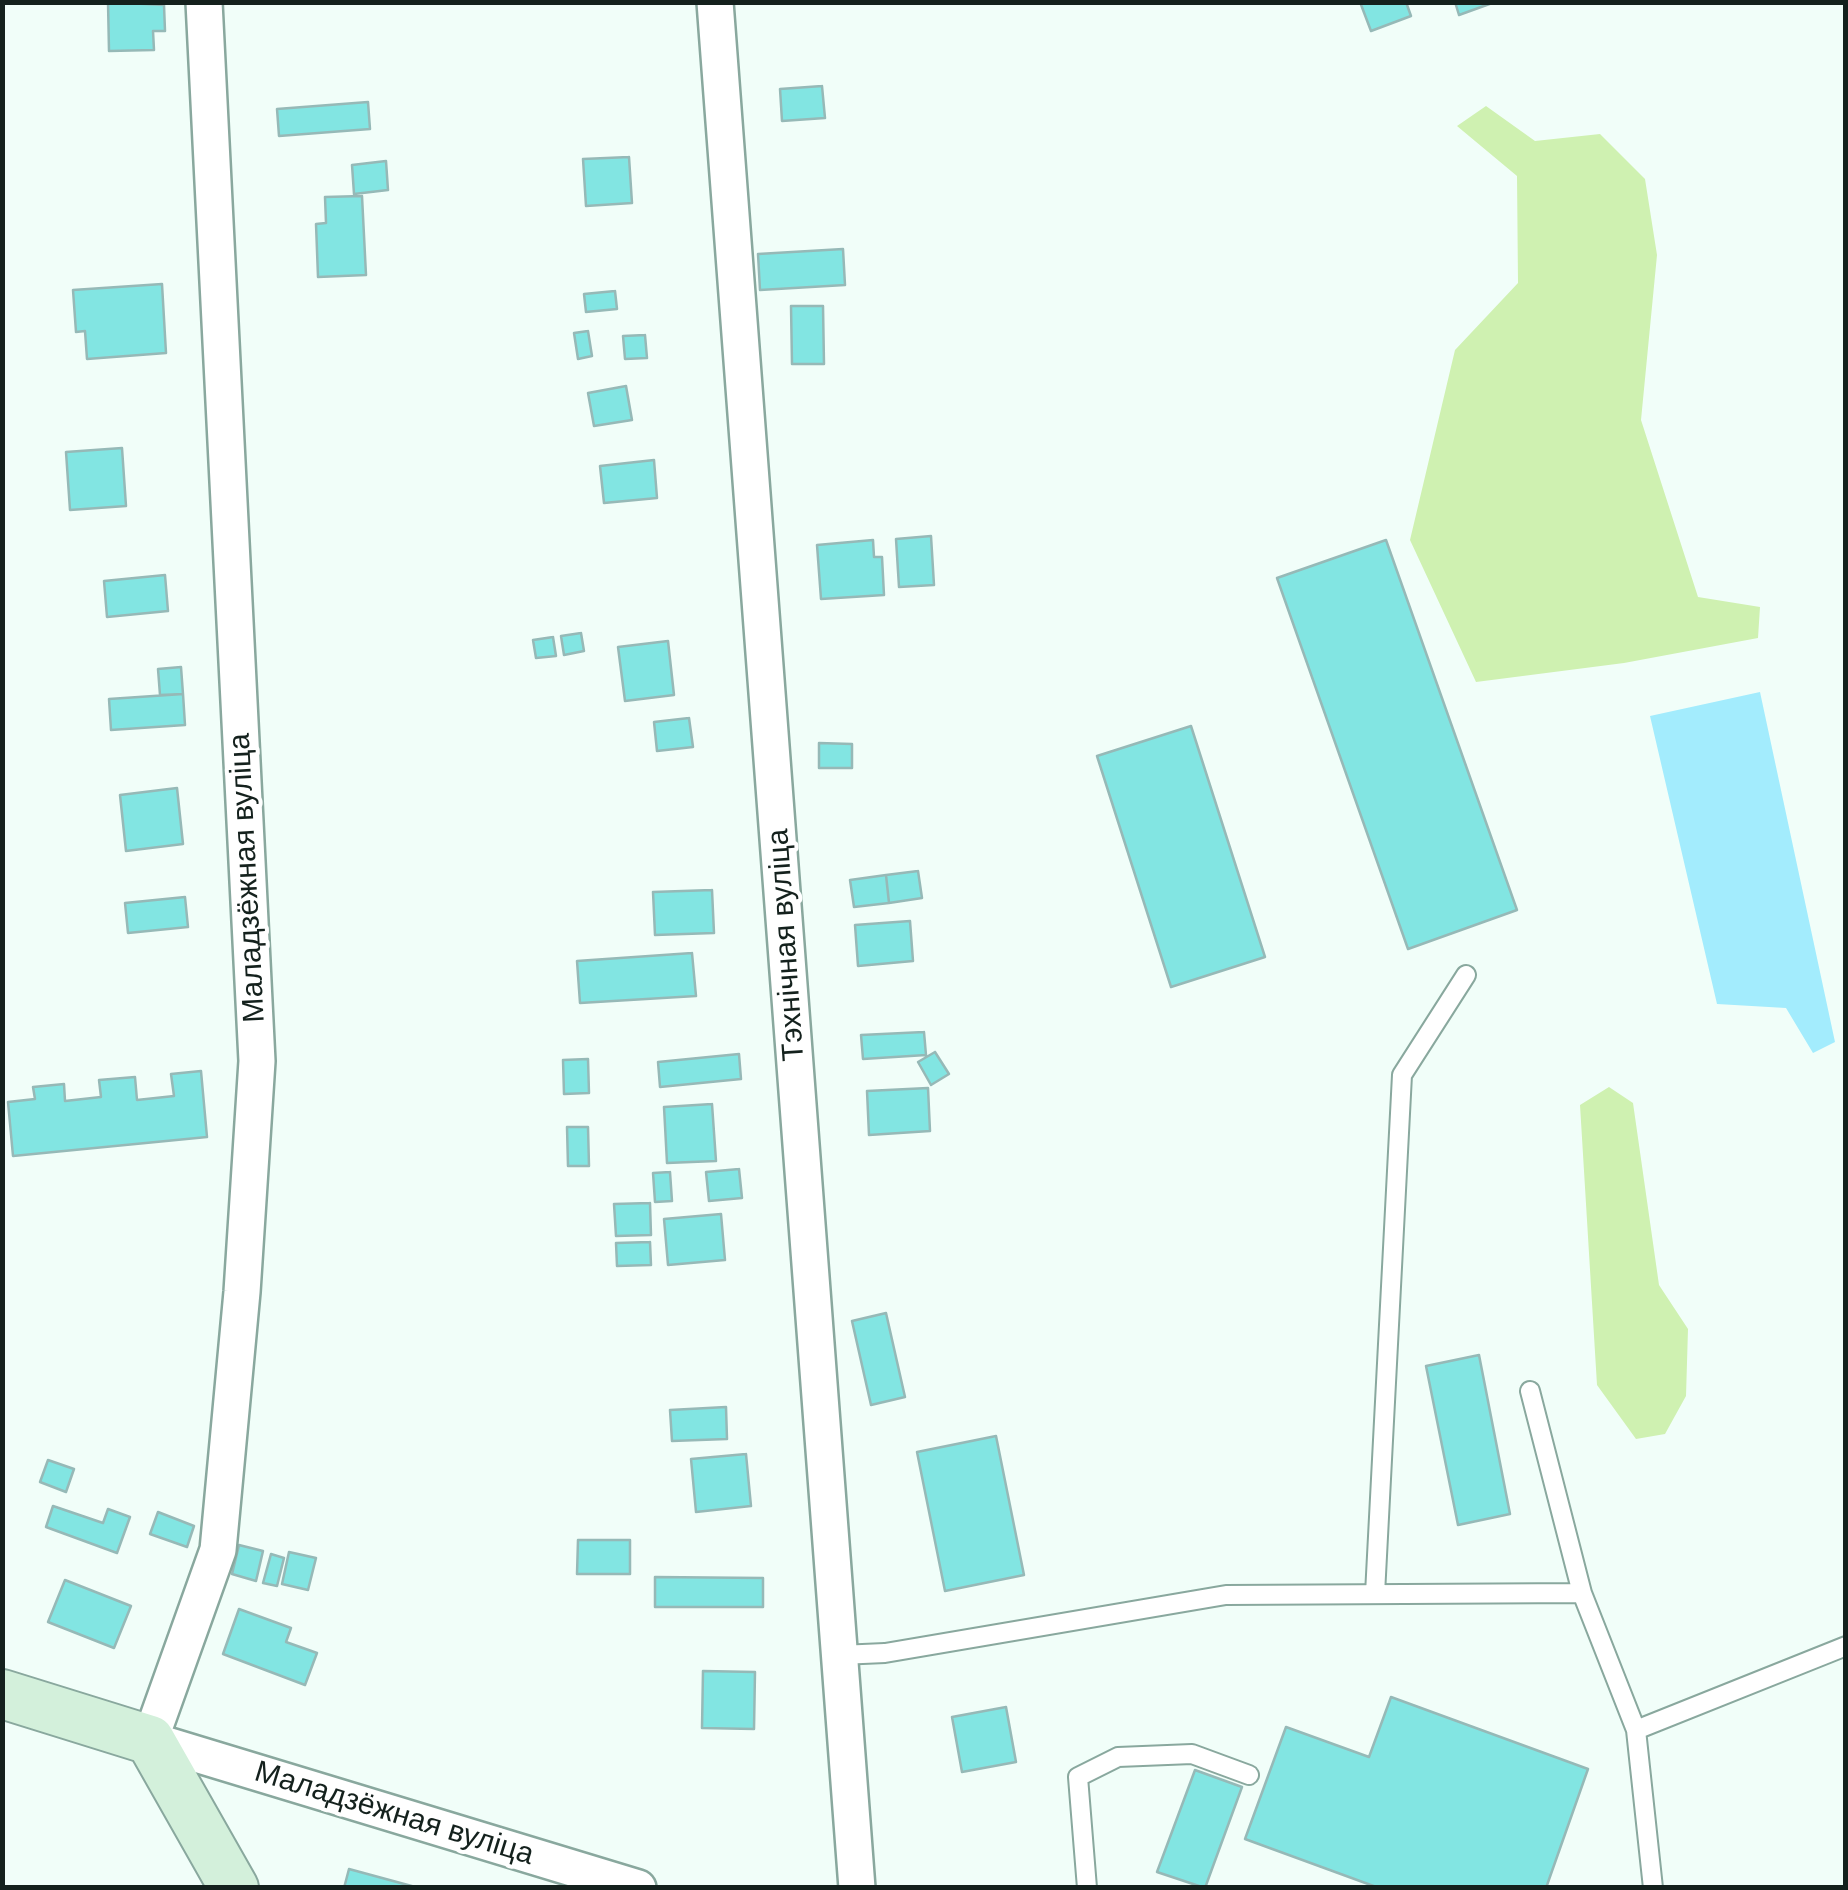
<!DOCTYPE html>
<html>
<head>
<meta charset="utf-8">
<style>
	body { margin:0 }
	#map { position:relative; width:1848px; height:1890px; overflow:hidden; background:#f1fef9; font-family:Arial,sans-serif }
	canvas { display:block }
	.frame { position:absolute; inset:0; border:5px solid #14211d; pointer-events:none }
</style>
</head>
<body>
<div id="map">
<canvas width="1848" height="1890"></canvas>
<div class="frame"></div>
</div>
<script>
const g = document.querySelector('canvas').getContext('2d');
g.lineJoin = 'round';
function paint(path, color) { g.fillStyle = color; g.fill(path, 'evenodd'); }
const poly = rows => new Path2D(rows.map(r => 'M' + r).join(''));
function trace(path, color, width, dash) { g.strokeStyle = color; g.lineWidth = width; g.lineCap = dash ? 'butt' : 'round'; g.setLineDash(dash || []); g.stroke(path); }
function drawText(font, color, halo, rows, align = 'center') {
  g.font = font + ' Arial,sans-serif'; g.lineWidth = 8; g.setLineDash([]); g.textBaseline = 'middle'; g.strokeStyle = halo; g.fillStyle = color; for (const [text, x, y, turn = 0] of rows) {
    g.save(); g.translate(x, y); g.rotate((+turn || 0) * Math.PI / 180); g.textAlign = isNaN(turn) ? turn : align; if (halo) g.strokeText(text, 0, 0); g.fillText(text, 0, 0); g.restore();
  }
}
paint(poly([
	[1486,106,1535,141,1600,134,1645,179,1657,255,1641,420,1698,597,1760,607,1758,638,1624,663,1476,682,1410,540,1455,350,1518,283,1517,176,1457,126],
	[1609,1087,1633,1103,1659,1285,1688,1329,1686,1396,1665,1434,1636,1439,1597,1385,1580,1105]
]), '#cff1b1');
paint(poly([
	[1760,692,1835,1042,1813,1053,1786,1008,1717,1004,1650,716]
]), '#a3ecfd');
const building = poly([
	[108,2,164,5,165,31,153,31,154,50,109,51,108,2],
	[1360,2,1406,2,1411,16,1371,31,1360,2],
	[1455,2,1495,2,1459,15,1455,2],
	[822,86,825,118,782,121,780,89,822,86],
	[368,102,370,129,279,136,277,109,368,102],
	[629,157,632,203,586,206,583,159,629,157],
	[386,161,388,190,354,194,352,165,386,161],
	[362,196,366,275,318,277,316,224,326,223,325,197,362,196],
	[843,249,845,285,760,290,758,254,843,249],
	[162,284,166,353,87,359,85,331,76,332,73,290,162,284],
	[615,291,617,309,586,312,584,294,615,291],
	[791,306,823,306,824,364,792,364,791,306],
	[588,331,592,356,578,359,574,333,588,331],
	[645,335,647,358,625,359,623,336,645,335],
	[626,386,632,420,594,426,588,393,626,386],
	[122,448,126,506,70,510,66,452,122,448],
	[654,460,657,498,604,503,600,466,654,460],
	[931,536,934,585,899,587,896,539,931,536],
	[873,540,874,557,882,557,884,595,821,599,817,545,873,540],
	[1386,540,1517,910,1408,949,1277,578,1386,540],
	[165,575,168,611,107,617,104,581,165,575],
	[581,633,584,651,564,655,561,636,581,633],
	[553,637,556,656,536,658,533,640,553,637],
	[668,641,674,695,625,701,618,647,668,641],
	[181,667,183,694,160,695,158,669,181,667],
	[183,694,185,725,111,730,109,699,183,694],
	[689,718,693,747,657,751,654,722,689,718],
	[1191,726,1265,957,1171,987,1097,756,1191,726],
	[819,743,852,744,852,768,819,768,819,743],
	[177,788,183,844,126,851,120,795,177,788],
	[918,871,922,898,889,903,886,875,918,871],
	[886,875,889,903,854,907,850,880,886,875],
	[712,890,714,933,655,935,653,892,712,890],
	[185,897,188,927,128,933,125,903,185,897],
	[910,921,913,961,858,966,855,925,910,921],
	[692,953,696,996,580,1003,577,961,692,953],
	[924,1032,926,1055,863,1059,861,1035,924,1032],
	[935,1052,949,1074,931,1085,918,1062,935,1052],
	[739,1054,741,1079,660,1087,658,1062,739,1054],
	[588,1059,589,1093,564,1094,563,1060,588,1059],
	[201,1071,207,1137,13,1156,8,1102,35,1099,33,1087,64,1084,65,1101,101,1097,99,1080,135,1077,137,1100,174,1096,171,1074,201,1071],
	[928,1088,930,1131,869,1135,867,1091,928,1088],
	[712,1104,716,1161,667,1163,664,1107,712,1104],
	[567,1127,588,1127,589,1166,568,1166,567,1127],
	[739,1169,742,1198,709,1201,706,1172,739,1169],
	[670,1172,672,1201,655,1202,653,1173,670,1172],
	[650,1203,651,1235,616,1236,614,1204,650,1203],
	[721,1214,725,1260,668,1265,664,1219,721,1214],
	[650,1242,651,1265,617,1266,616,1243,650,1242],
	[886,1313,905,1397,871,1405,852,1321,886,1313],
	[1479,1355,1510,1514,1458,1525,1426,1366,1479,1355],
	[726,1407,727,1439,672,1441,670,1410,726,1407],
	[996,1436,1024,1575,945,1591,917,1452,996,1436],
	[746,1454,751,1506,696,1512,691,1459,746,1454],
	[48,1460,74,1469,66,1492,40,1482,48,1460],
	[53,1506,103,1523,108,1509,130,1517,117,1553,46,1527,53,1506],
	[158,1512,194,1526,187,1547,150,1534,158,1512],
	[578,1540,630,1540,630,1574,577,1574,578,1540],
	[239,1545,263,1551,256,1581,232,1574,239,1545],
	[289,1552,316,1558,308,1590,282,1584,289,1552],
	[271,1554,284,1558,277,1586,263,1583,271,1554],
	[655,1577,763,1578,763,1607,655,1607,655,1577],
	[65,1580,131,1606,114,1648,48,1622,65,1580],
	[239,1609,291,1628,286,1642,317,1653,305,1685,223,1654,239,1609],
	[703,1671,755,1672,754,1729,702,1728,703,1671],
	[1391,1697,1588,1769,1546,1888,1379,1888,1245,1839,1286,1727,1369,1757,1391,1697],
	[1006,1707,1016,1762,962,1772,952,1717,1006,1707],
	[1195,1770,1242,1787,1205,1888,1157,1872,1195,1770],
	[349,1869,419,1888,344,1888,349,1869]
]);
paint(building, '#82e5e2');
trace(building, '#96b9b7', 2.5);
const lane = poly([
	[1530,1391,1582,1593,1636,1730,1653,1888],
	[1375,1594,1402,1075,1466,975],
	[840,1655,885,1653,1226,1595,1582,1593],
	[1636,1730,1846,1646],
	[1087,1888,1078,1777,1118,1757,1192,1754,1249,1775]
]);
const street = poly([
	[204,2,257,1061,242,1292,218,1550,150,1740,638,1888],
	[715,2,857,1888]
]);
const secondary = poly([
	[2,1694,150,1740,234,1888]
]);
trace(lane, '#89a89e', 22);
trace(street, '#89a89e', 40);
trace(secondary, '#89a89e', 52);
trace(lane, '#fff', 18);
trace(street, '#fff', 35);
trace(secondary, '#d3f0db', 48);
drawText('30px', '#14211d', '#fff', [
	["Маладзёжная вуліца",248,878,-93],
	["Тэхнічная вуліца",787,945,-94],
	["Маладзёжная вуліца",394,1814,17]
]);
</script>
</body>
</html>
